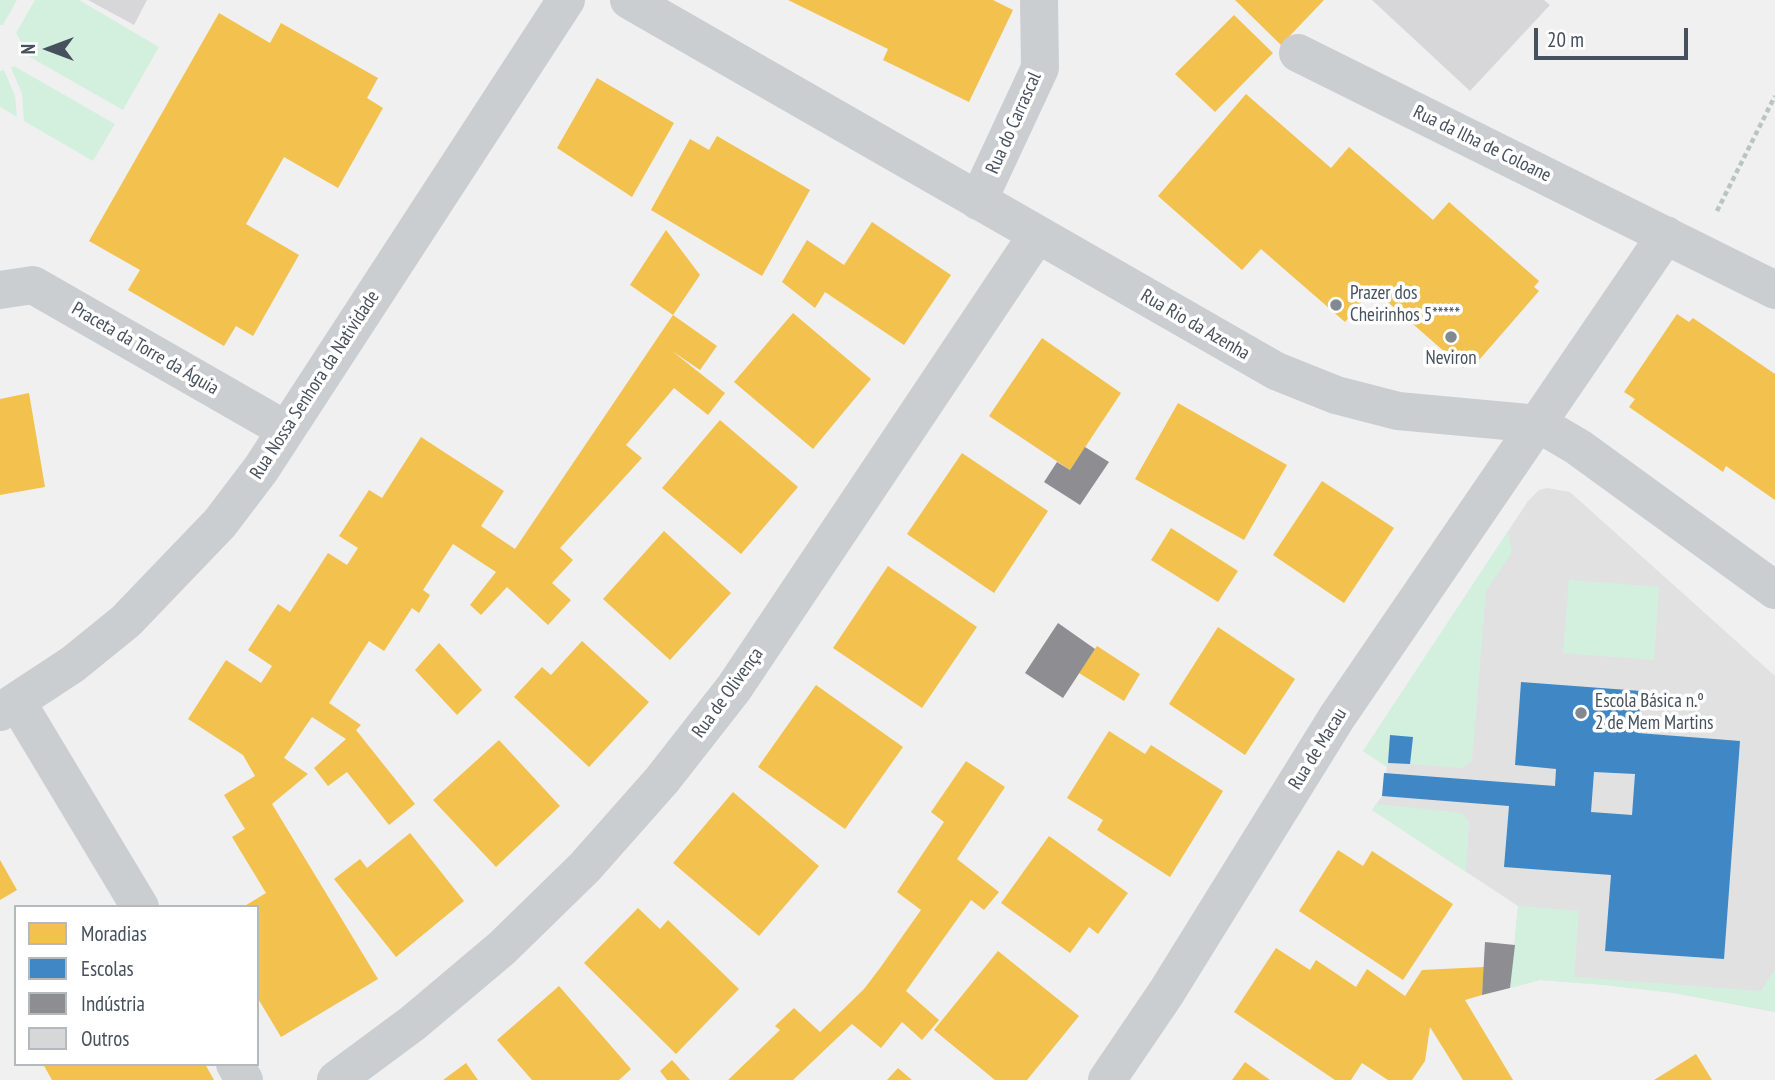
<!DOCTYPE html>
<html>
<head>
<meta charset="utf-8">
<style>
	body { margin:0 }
	#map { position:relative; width:1775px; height:1080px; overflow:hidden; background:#f0f0f0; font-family:"PT Sans Narrow",sans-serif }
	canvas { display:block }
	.legend { position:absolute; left:14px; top:905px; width:245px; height:161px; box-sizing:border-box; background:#fff; border:2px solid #b5b9be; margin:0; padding:9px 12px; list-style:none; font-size:21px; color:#46515d }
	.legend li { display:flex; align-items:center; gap:14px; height:35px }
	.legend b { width:35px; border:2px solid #b5b9be }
	.north { position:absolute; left:14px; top:14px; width:70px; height:70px; -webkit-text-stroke:5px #fff; paint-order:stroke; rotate:270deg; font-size:19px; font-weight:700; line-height:28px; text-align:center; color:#46515d }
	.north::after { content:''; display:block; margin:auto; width:24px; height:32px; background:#46515d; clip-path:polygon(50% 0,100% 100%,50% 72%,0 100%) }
	.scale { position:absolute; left:1534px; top:28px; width:154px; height:32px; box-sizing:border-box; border:4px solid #46515d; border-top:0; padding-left:9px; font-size:21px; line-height:24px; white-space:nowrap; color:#46515d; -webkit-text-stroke:5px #fff; paint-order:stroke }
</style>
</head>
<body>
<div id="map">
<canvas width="1775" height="1080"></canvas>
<ul class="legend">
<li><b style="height:19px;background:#f2c14e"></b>Moradias</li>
<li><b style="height:19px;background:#3f88c5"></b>Escolas</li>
<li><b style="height:19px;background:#8d8d92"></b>Indústria</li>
<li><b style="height:19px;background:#d7d7d9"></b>Outros</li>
</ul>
<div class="north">N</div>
<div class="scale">20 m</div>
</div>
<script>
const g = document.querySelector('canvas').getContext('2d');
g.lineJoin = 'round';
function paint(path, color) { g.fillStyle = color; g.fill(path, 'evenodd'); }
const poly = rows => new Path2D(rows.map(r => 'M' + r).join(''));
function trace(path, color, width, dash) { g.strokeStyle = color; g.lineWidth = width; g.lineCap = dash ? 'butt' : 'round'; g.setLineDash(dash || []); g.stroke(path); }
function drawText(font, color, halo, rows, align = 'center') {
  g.font = font + ' "PT Sans Narrow",sans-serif'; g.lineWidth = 7; g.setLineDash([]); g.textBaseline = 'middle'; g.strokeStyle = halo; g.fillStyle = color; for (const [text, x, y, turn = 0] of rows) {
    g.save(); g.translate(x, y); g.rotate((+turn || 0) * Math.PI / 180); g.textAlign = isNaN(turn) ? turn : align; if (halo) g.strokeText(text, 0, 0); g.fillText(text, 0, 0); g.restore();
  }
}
paint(poly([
	[1547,488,1570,492,1775,676,1775,1012,1674,993,1605,985,1540,980,1510,988,1518,906,1372,810,1382,796,1387,767,1363,751,1528,501,1539,490]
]), '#e2e1e2');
paint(poly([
	[0,0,17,0,3,25,0,25],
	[35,0,79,0,159,47,123,110,21,52,21,42,16,33],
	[14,66,115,124,93,161,24,121,22,94,11,68],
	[4,70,15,96,17,117,0,107,0,71],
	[1508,531,1512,552,1486,591,1472,761,1462,768,1410,764,1413,737,1390,736,1387,767,1363,751],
	[1569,580,1659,587,1654,660,1563,653],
	[1376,804,1462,813,1469,822,1466,872,1372,810],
	[1518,906,1579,911,1574,977,1761,991,1775,969,1775,1012,1674,993,1605,985,1540,980,1510,988]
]), '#d3f0df');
paint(poly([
	[788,0,993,0,1013,10,969,102,883,60,888,49],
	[1235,0,1324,0,1281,45],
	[219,13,270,43,281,23,378,78,367,98,383,108,338,188,284,157,246,224,299,255,253,336,236,326,224,346,128,290,140,270,89,241],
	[1234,15,1273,53,1215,112,1175,74],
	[597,78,674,123,632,197,557,148],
	[1246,94,1331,168,1349,147,1433,220,1449,202,1539,281,1534,287,1539,291,1473,367,1468,363,1463,368,1373,289,1345,322,1261,249,1242,270,1158,196],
	[717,136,810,190,762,276,651,210,690,139,709,150],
	[872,222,951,275,904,345,825,292,815,308,782,282,807,240,844,265],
	[666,230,700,275,673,315,630,285],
	[793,313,871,379,813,449,734,382],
	[1677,314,1689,322,1693,318,1775,374,1775,500,1726,466,1723,472,1629,407,1635,399,1624,392],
	[673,315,717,346,700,370,672,351,725,393,708,415,674,388,626,445,642,458,560,548,573,560,552,583,571,600,548,625,507,587,481,615,470,605,496,572,453,544,423,590,430,595,419,613,412,608,384,651,369,641,329,703,361,725,356,730,415,804,389,825,347,772,328,786,314,768,346,739,312,717,284,758,308,774,272,804,378,979,281,1037,257,997,257,907,243,907,266,893,232,837,245,829,224,795,255,776,243,755,188,719,226,660,261,683,272,666,248,650,278,604,290,612,328,553,347,565,358,548,339,536,369,490,382,498,421,437,504,491,481,526,515,549],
	[1042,338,1121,393,1070,470,989,416],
	[29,393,45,487,0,495,0,399],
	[1178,403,1287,465,1244,540,1135,479],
	[720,420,798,487,741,554,662,488],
	[962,453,1048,511,994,593,907,534],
	[1322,481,1394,528,1344,603,1273,555],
	[1171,528,1238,571,1218,602,1151,560],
	[664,531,731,593,670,660,603,599],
	[888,566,977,627,922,708,833,648],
	[1218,627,1295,679,1245,755,1169,704],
	[582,641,649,702,589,767,514,697,542,667,551,675],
	[439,643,482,690,457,715,415,670],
	[1097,646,1140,674,1124,701,1079,673],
	[816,685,903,747,845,829,758,767],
	[1109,731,1145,754,1151,745,1223,791,1170,877,1097,830,1103,820,1067,798],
	[499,740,560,806,496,867,433,800],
	[966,761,1005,787,957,859,999,892,984,910,971,900,906,991,939,1020,922,1040,902,1022,881,1048,852,1024,793,1080,728,1080,780,1030,775,1026,794,1008,820,1032,864,989,880,968,921,910,897,892,944,822,931,812],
	[733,792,819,866,759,936,673,863],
	[410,833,464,901,396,957,334,879,360,859,367,868],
	[1049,836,1128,893,1098,934,1089,927,1070,953,1001,903],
	[1338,850,1363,866,1372,851,1453,904,1403,980,1299,911],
	[0,860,17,890,0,900],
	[638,908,660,929,668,920,739,989,676,1054,584,963],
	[1276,948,1310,970,1316,960,1356,987,1367,969,1405,996,1422,970,1484,967,1482,995,1465,1000,1513,1080,1463,1080,1430,1027,1425,1061,1412,1080,1388,1080,1362,1063,1351,1080,1335,1080,1234,1012],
	[998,951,1079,1016,1027,1080,995,1080,934,1030],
	[559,986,631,1069,619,1080,532,1080,497,1040],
	[1696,1054,1712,1080,1654,1080],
	[672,1060,690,1080,667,1080,660,1071],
	[1245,1062,1270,1080,1232,1080],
	[466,1063,478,1080,443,1080],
	[43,1064,205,1064,214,1080,52,1080],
	[898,1068,912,1080,887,1080]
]), '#f2c14e');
paint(poly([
	[1521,682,1641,691,1638,733,1740,741,1724,959,1605,951,1611,875,1504,867,1509,806,1382,796,1384,773,1555,786,1556,769,1515,765],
	[1594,772,1635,774,1632,815,1591,812],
	[1390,735,1413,737,1410,764,1388,763]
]), '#3f88c5');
paint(poly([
	[1085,447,1109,462,1080,505,1044,482,1057,462,1070,470],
	[1058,623,1095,649,1063,698,1025,673],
	[1485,942,1515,945,1510,988,1482,995]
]), '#8d8d92');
paint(poly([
	[88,0,147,0,134,25],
	[1372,0,1544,0,1550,5,1470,91]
]), '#d7d7d9');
trace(poly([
	[1717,211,1775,96]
]), '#b9c5c1', 4.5, [5, 3.5]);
trace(poly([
	[629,0,1276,371,1336,395,1398,411,1539,424,1578,447,1775,590],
	[1298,53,1775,290],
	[978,201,1040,68,1039,0],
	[0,290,33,285,286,430],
	[17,702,140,907],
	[0,712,73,664,126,621,220,523,261,469,566,0],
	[235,1064,244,1080],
	[336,1080,413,1023,502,948,585,867,662,780,734,688,1037,235],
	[1107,1080,1166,993,1337,717,1666,235]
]), '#cbced1', 38);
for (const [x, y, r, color] of [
	[1336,305,7,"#828990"],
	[1451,337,7,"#828990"],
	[1581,713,7,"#828990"]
]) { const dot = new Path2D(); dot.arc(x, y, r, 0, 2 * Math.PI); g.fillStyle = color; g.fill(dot); trace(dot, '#fff', 2.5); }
drawText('19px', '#46515d', '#fff', [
	["Rua do Carrascal",1014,123,-66],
	["Rua da Ilha de Coloane",1482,144,26],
	["Rua Rio da Azenha",1195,325,30],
	["Praceta da Torre da Águia",145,349,30],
	["Rua Nossa Senhora da Natividade",315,385,-57],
	["Rua de Olivença",728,693,-54],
	["Rua de Macau",1318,749,-58]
]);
drawText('19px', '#46515d', '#fff', [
	["Prazer dos",1350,294],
	["Cheirinhos 5*****",1350,316],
	["Neviron",1451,359,"center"],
	["Escola Básica n.º",1595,702],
	["2 de Mem Martins",1595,724]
], 'left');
</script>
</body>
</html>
